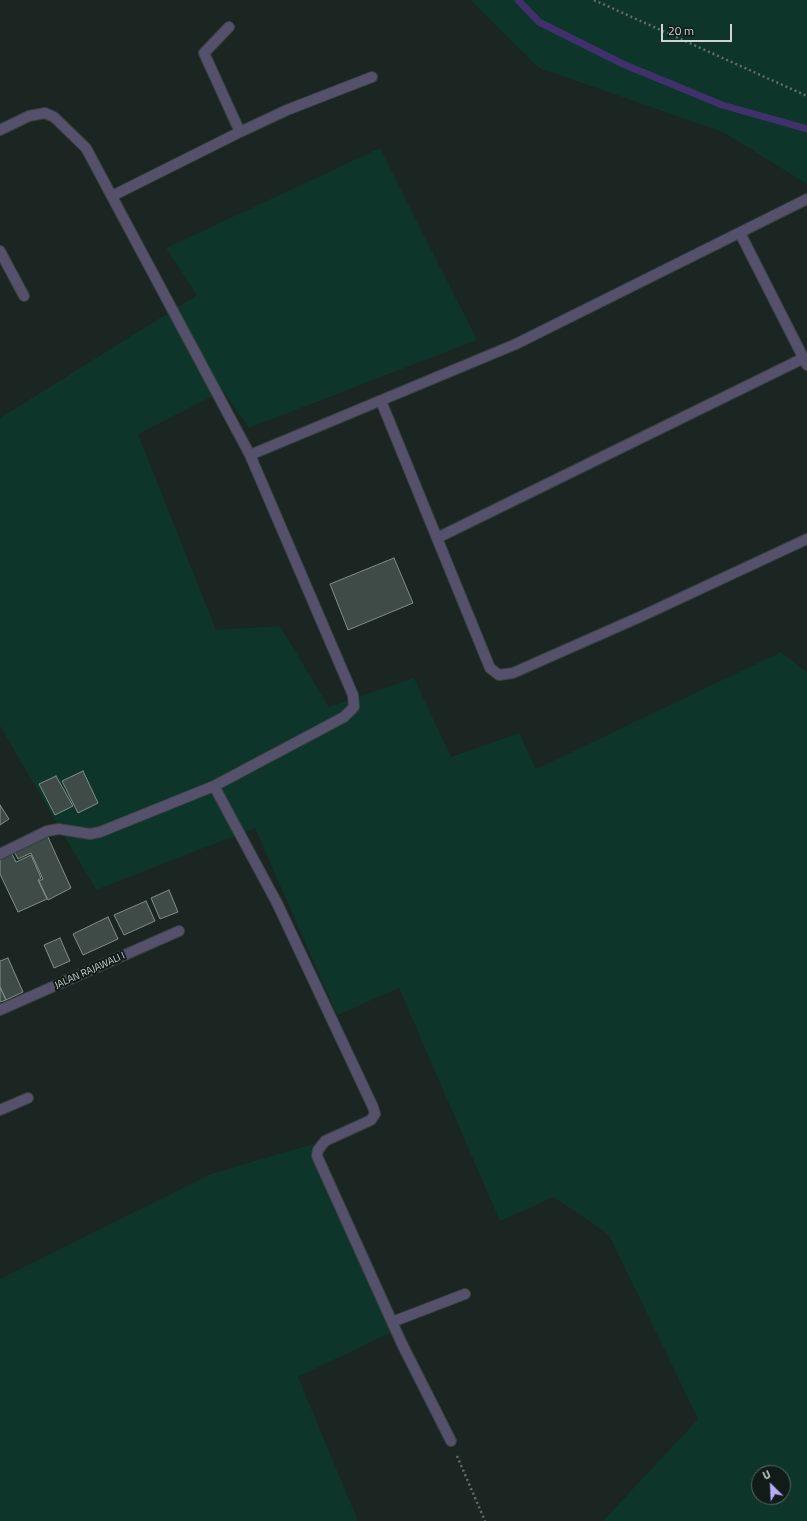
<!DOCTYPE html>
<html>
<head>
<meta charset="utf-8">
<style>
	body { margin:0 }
	#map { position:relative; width:807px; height:1521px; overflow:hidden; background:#1b2521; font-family:"Titillium Web",sans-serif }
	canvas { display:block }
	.north { position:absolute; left:751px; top:1465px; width:40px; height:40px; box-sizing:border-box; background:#111c18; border:1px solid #5c6662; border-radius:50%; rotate:336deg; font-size:11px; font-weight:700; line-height:16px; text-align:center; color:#cdd4d1 }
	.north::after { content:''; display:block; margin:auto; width:14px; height:18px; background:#b8abf7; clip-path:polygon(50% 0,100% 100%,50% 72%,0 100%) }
	.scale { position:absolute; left:661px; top:24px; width:71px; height:18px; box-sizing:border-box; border:2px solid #cdd4d1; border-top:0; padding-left:5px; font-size:12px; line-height:14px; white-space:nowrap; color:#cdd4d1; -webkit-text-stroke:3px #111c18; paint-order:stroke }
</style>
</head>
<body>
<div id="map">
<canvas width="807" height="1521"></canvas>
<div class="north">U</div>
<div class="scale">20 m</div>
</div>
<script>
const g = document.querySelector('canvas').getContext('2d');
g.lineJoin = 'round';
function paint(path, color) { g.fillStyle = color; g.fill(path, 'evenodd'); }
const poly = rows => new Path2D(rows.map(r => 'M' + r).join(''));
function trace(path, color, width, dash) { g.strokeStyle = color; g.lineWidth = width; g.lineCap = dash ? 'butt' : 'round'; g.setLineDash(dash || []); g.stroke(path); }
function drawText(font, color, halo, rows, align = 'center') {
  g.font = font + ' "Titillium Web",sans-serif'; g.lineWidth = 4; g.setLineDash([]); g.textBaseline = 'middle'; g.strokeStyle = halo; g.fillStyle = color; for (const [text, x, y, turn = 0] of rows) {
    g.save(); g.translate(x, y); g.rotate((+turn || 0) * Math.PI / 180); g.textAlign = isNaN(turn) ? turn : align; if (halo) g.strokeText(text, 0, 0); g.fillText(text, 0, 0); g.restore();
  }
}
paint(poly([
	[470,0,807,0,807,184,723,132,539,68],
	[380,148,477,340,249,428,223,391,138,434,216,630,280,626,329,707,414,678,451,757,519,733,536,769,781,652,807,672,807,1521,603,1521,698,1419,609,1235,554,1197,500,1221,399,988,337,1015,255,828,96,890,0,726,0,418,197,295,166,248],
	[759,1473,783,1473,783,1497,759,1497],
	[313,1144,396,1330,298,1377,358,1521,0,1521,0,1279,211,1174]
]), '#0e3529');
trace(poly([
	[518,0,539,22,623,64,722,105,807,129]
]), '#40316d', 7);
const building = poly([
	[394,558,413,603,348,630,330,584,394,558],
	[83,771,98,803,78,813,62,781,83,771],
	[56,776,73,806,55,815,39,784,56,776],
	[0,805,9,819,0,825,0,805],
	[47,835,71,888,48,900,39,881,43,879,31,853,18,859,14,851,47,835],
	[12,854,16,862,31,855,41,878,38,880,47,899,18,912,0,874,0,859,12,854],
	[169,890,178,912,160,919,151,898,169,890],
	[146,901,155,921,124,935,114,915,146,901],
	[108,917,118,939,83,955,73,934,108,917],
	[60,938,70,961,54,968,44,945,60,938],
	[8,958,23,992,6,1000,0,987,0,961,8,958],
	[0,987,6,1000,0,1002,0,987]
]);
paint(building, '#3f4b46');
trace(building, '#818f89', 1);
const street = poly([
	[229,27,204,53,240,132],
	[0,130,29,116,45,113,54,117,86,148,250,455,353,695,354,707,344,717,214,786,100,832,90,834,59,829,47,831,0,854],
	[112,196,240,132,287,110,372,77],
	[740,233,807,365],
	[0,251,24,296],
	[381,401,490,668,499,675,513,673,642,616,807,539],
	[250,455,516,344,807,199],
	[437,538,804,358],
	[214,786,277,903,373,1107,375,1114,371,1120,325,1141,318,1150,317,1156,402,1344,451,1441],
	[0,1010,179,931],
	[0,1110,28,1098],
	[392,1322,465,1294]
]);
trace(street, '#37413d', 12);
trace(poly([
	[594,0,807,96],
	[457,1456,485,1521]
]), '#646d69', 2.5, [2, 3]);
trace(street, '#55516d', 10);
drawText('10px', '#cdd4d1', '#111c18', [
	["JALAN RAJAWALI I",90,971,-24]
]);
</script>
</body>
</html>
